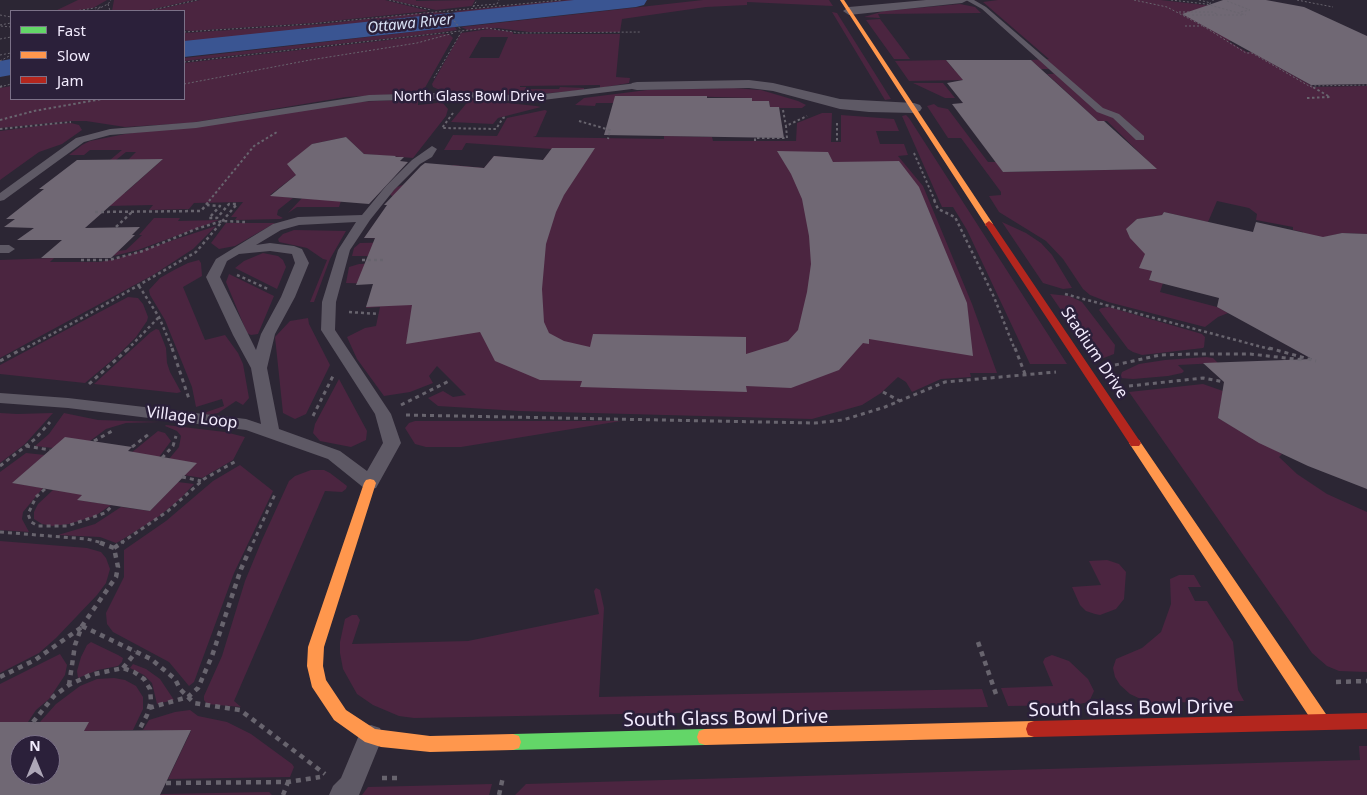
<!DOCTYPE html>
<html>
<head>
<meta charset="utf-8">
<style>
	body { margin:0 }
	#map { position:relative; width:1367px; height:795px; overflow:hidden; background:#2c2634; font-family:"Noto Sans",sans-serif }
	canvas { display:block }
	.legend { position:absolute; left:10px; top:10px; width:175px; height:90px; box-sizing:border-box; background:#2b203a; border:1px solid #7b7188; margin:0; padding:6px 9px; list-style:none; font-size:15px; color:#f2ebfd }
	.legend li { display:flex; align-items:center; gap:10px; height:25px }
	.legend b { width:25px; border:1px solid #7b7188 }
	.north { position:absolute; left:10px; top:735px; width:50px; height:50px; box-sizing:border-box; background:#2b203a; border:1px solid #7b7188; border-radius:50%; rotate:0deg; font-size:14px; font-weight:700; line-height:20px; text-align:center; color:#f2ebfd }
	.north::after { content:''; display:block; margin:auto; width:18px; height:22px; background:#ada6b7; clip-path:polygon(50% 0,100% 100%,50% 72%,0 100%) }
</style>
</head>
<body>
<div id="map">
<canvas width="1367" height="795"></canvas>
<ul class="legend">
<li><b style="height:6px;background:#63d668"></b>Fast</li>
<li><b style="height:6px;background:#ff974d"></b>Slow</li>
<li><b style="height:6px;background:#b3261e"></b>Jam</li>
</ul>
<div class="north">N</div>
</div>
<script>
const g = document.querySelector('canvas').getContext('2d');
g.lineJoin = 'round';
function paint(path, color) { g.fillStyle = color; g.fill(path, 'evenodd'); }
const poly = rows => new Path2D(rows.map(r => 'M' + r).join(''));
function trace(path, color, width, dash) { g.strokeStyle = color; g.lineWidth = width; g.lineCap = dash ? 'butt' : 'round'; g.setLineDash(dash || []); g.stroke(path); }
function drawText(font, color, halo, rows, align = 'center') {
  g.font = font + ' "Noto Sans",sans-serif'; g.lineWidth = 5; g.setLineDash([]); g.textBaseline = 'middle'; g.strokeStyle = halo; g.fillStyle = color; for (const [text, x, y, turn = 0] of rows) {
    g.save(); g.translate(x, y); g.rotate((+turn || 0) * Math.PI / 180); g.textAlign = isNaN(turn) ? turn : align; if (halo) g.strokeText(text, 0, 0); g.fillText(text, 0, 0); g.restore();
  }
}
paint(poly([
	[78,0,107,0,93,8,73,11,55,11],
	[114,0,194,0,145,11,112,11],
	[200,0,385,0,429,11,313,23,191,31,184,30,184,11,151,11],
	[391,0,416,0,416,1,475,0,472,6,436,10],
	[567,0,607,0,456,16,452,14,457,11],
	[703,0,829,0,833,6,747,2,747,5,706,7,622,19,620,32,529,32,497,28,468,30,461,27],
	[998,0,1161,0,1205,5,1227,10,1231,41,1228,41,1247,52,1252,52,1314,87,1367,86,1367,234,1342,233,1301,243,1303,232,1293,230,1293,227,1256,220,1257,214,1249,208,1217,201,1208,222,1164,212,1162,215,1137,219,1128,228,1147,251,1152,271,1149,280,1163,283,1160,292,1217,307,1228,313,1218,317,1205,327,1108,302,1090,295,1083,289,1063,259,1046,241,999,212,989,196,1001,195,1001,192,961,138,948,138,927,106,934,104,938,107,948,109,988,162,996,162,1003,172,1156,169,1107,121,1098,121,1047,74,1054,74,1049,69,1041,69,1031,60,1049,59,983,2],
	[960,4,975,7,981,13,878,14,880,18,864,17,884,11],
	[432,12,445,13,446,17,387,25,288,31,280,34,184,45,184,33,322,24],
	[832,12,837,13,891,99,885,100],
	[880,19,910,59,894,59,866,20],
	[455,27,457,30,429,34,184,61,184,58],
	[489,29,513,32,513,34,620,34,616,77,630,78,629,83,600,88,600,85,520,86,520,87,526,87,526,89,559,89,560,87,584,88,584,90,528,95,441,93,442,91,433,87,432,84,461,33],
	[481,37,508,37,499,58,469,58],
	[441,34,449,34,453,38,422,93,346,97,190,123,125,127,86,121,72,121,0,128,0,88,11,86,11,99,184,99,184,63],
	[946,60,954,70,958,70,967,80,909,81,895,61],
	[913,83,943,83,955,98,945,98],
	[733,88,761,90,798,101,806,105,802,108,780,108,770,107,769,101,752,101,751,98,678,96,613,103,596,103,595,106,575,105,584,98,647,90],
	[418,99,418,105,437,103,438,101,441,101,448,109,446,116,413,158,364,154,346,137,312,144,296,175,270,195,293,198,278,210,277,215,283,218,280,219,235,220,237,217,231,217,243,202,194,203,189,209,149,210,153,205,107,206,121,193,125,193,163,159,128,160,136,152,126,152,116,160,110,160,122,150,90,150,84,155,69,155,82,145,90,141,125,134,356,102],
	[470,99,536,106,541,107,498,118,493,124,451,122],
	[545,110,547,111,536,136,533,137,664,139,664,136,712,137,713,141,796,141,797,123,822,113,832,113,831,142,841,142,841,115,894,119,899,131,876,131,880,144,904,144,908,155,898,156,923,186,972,304,997,373,970,373,971,377,941,379,912,392,906,382,898,377,881,393,862,405,812,419,519,411,438,406,428,398,443,391,453,397,466,395,437,366,429,376,433,383,410,392,384,396,357,359,347,337,365,328,376,326,380,307,366,308,368,302,384,284,346,283,349,267,359,264,384,263,387,256,352,256,354,248,360,243,402,242,404,239,364,238,394,198,390,194,397,187,449,169,453,165,484,168,494,156,542,161,552,149,466,143,462,150,444,150,453,135,497,136,507,118],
	[906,115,909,118,1067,364,1030,364,967,230,953,207,942,207,902,116],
	[71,123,79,125,82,130,62,144,39,152,0,180,0,131,53,124],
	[302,198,341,201,339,207,297,207,288,213],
	[154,218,180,218,178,221,219,220,138,250,113,256,118,251,126,250,142,235,139,235],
	[1002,222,1026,233,1041,243,1052,255,1072,288,1063,289,1043,283],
	[226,223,275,223,235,246,219,249,211,243],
	[216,226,193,249,153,275,0,358,0,260,54,258,50,262,100,262,116,259],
	[294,230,346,231,330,259,314,302,310,302,327,260,323,259,307,248,279,242,278,239,283,234],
	[263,253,278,256,283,260,286,267,277,289,235,268,244,261],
	[199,260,201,263,202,276,183,287,205,340,225,335,238,353,243,364,249,398,243,405,236,401,218,413,206,415,201,414,224,406,222,399,196,407,192,387,165,320,150,295,149,290,160,278,174,270,188,263],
	[229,274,274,296,258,334,251,335,247,333,226,282],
	[1050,294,1069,296,1082,302,1115,345,1114,354,1096,361],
	[128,297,138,298,143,304,148,317,147,321,136,337,117,356,85,383,0,374,0,365],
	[1109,307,1202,334,1205,337,1204,347,1203,348,1142,355,1133,352,1128,349,1099,310,1101,308],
	[308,318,309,324,330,365,306,414,295,419,283,413,275,337,290,321],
	[156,329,159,330,166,348,167,363,170,372,181,392,177,393,94,384,151,332],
	[1206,357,1213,358,1218,363,1178,365,1184,371,1182,373,1168,376,1133,379,1120,378,1122,372,1139,364,1165,360],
	[339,379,367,431,366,440,351,447,320,441,313,433,315,424],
	[1203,384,1223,391,1218,418,1282,454,1279,457,1297,474,1327,494,1367,512,1367,672,1339,671,1327,666,1312,653,1129,392],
	[0,413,17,414,53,413,25,444,0,463],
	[64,413,98,420,160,422,126,423,106,429,90,441,53,448,35,446,49,434],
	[415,421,621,421,461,447,426,447,415,444,405,428,409,423],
	[166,425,225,432,245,437,233,460,202,478,184,475,195,463,169,459,179,447,181,436,177,431,165,426],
	[158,431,165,433,171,441,159,457,131,453],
	[26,453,45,455,13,483,43,488,23,512,22,519,29,532,0,530,0,472],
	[240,465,273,491,234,573,194,682,189,686,169,662,113,632,107,624,106,613,124,577,124,550,166,521,213,481],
	[311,470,324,470,330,473,347,486,346,489,342,492,325,491,234,701,241,707,207,704,204,700,204,696,222,656,245,581,262,540,289,481,295,476],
	[178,482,194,484,180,499,158,517,120,541,116,543,100,537,58,535,95,524,121,507,150,511],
	[53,490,83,494,78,500,111,505,95,516,69,524,52,526,42,524,34,519,34,512,38,504],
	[0,541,87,548,101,552,106,558,110,569,106,583,97,595,56,638,39,653,0,673],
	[1107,560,1119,564,1126,572,1124,599,1116,609,1100,615,1095,614,1086,611,1080,605,1072,587,1101,585,1089,561],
	[1179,575,1194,575,1201,587,1188,587,1195,601,1207,601,1233,642,1238,690,1244,701,1149,703,1130,694,1120,685,1115,677,1113,668,1116,659,1142,648,1161,632,1171,604,1170,579],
	[596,588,600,590,604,608,599,697,982,689,988,707,414,718,399,716,373,705,357,694,343,669,340,653,340,642,345,619,352,615,357,615,360,620,352,644,468,641,599,614,594,591],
	[91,642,118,655,123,658,122,662,118,666,98,670,78,678,77,671,81,657,87,645],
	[60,654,67,665,65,675,49,699,36,710,28,722,0,722,0,684],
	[1052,655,1069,661,1088,679,1094,691,1089,702,1074,705,1008,706,1001,688,1053,686,1043,662,1045,658],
	[133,664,146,669,160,679,174,700,157,704,152,683,144,675,130,668],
	[114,678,125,680,136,686,143,697,143,709,133,730,84,731,88,722,40,722,56,704,80,686,97,679],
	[190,710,198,716,227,722,251,734,292,764,294,767,290,777,168,779,191,731,143,730,149,720,175,712],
	[1359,746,1367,746,1367,795,515,795,526,784,1360,760],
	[492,784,489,795,362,795,368,787],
	[269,792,272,795,160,795,161,794]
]), '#4b2540');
paint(poly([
	[574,0,647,0,644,5,636,7,184,57,184,41,574,0],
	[11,59,11,75,0,77,0,61,11,59]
]), '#3a5592');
paint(poly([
	[1223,0,1266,0,1304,7,1367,36,1367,84,1311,85,1182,14],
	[946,60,1031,60,1098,121,1104,121,1157,169,1003,172,952,104,963,103,947,83,963,80],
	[615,96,707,96,707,98,752,98,752,101,769,101,770,107,779,107,784,138,604,135],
	[346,137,364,154,396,156,395,157,404,157,400,161,408,162,369,204,270,196,296,175,287,164,312,144],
	[552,148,595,148,564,195,556,212,546,244,542,289,544,322,549,333,564,341,590,347,593,334,746,337,746,354,788,341,798,330,807,292,811,264,809,236,802,199,791,174,777,151,828,152,833,162,899,161,919,187,967,303,973,356,869,339,869,344,863,343,839,370,791,388,746,386,747,392,580,387,582,381,540,380,495,361,480,332,406,344,412,305,366,307,373,284,356,285,375,238,364,238,387,205,384,205,421,166,425,163,484,168,494,156,543,160],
	[163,159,85,228,140,227,132,235,135,235,111,258,41,258,62,240,17,240,34,228,4,227,15,219,6,219,44,189,39,189,77,160],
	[1164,212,1253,232,1256,222,1323,237,1342,233,1367,234,1367,489,1308,466,1259,443,1218,418,1224,382,1203,363,1312,359,1217,307,1219,298,1149,280,1152,271,1139,268,1145,254,1130,238,1126,229,1137,219,1162,215],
	[65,437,132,447,128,451,197,463,150,511,77,500,82,495,12,483],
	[0,722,89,722,84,731,191,730,160,795,0,795],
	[20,745,50,745,50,775,20,775]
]), '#706874');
trace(poly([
	[389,0,431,10],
	[1134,0,1167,7,1203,26,1201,26],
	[1171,0,1206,4,1246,15],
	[1199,0,1211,3,1207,4],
	[1212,0,1215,0],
	[1297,0,1333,7],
	[1227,1,1250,10,1240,12],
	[108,4,110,11],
	[473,6,497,4,499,0],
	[473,7,477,0],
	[75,11,101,7],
	[94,11,108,4,111,0],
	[148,11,197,0],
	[447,11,461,30],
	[1179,12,1213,12,1217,14],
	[0,15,11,17],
	[1184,15,1242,15],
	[0,25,11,23],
	[1,26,11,27],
	[1185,26,1201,26],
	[1203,26,1246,53,1252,53,1309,86,1367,85],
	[184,32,310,24,562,0],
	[0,39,11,37],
	[0,55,11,53],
	[0,61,11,55],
	[184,62,487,28,520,33,640,32],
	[434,78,462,31],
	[184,84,310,60,417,43,454,33],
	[1310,86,1313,88],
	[0,87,11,84]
]), '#68646e', 1, [2, 2]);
trace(poly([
	[0,87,2,86],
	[1307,98,1330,97,1311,86],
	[783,110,786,126],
	[453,113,442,128,496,129,503,118,506,117],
	[0,120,34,111,102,99],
	[579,121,610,130,608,139],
	[837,123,837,142],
	[0,129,71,122],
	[755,141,755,138,787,138,786,126,807,116],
	[914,153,935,201],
	[209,201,254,146,277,132]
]), '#68646e', 2, [2.5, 2.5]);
trace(poly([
	[934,200,938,209,955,217,994,297,1015,350],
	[95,212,201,211,210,200],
	[116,227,132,212],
	[81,260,109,260,143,251,196,229,222,221,245,222],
	[362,260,385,260],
	[237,275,268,289],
	[139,286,159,317,173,350],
	[1065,294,1273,350],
	[349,312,379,314],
	[22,350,80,319,196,252,237,204,229,204,217,218,209,218,220,206,207,205],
	[127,350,159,317]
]), '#68646e', 2.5, [3, 3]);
trace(poly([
	[172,348,189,399],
	[1015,348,1025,374],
	[1269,348,1316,361],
	[0,361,24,348],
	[1115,365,1160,355,1190,354,1250,354,1304,360],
	[89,384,129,348],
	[1129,386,1203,378,1224,382],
	[883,392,900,401],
	[401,405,449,381],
	[406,415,815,423,843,420,885,407,945,382,1056,372],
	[313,416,333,376],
	[94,441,114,430],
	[26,446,50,450],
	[132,447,149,434],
	[162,458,173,446,176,436],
	[0,466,35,439,50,422],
	[182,477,201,481],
	[45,489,36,497,28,514,31,522,38,526,67,526,105,513,113,505],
	[0,532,87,539,103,543],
	[121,543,168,511,204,479,238,460],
	[253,543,276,492]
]), '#68646e', 3, [4, 4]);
trace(poly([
	[114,548,123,542],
	[82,626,151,659,175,679,180,689,194,703,240,710,325,774],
	[978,642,997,697],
	[123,668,136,652],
	[0,677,35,660,82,627],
	[1336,682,1367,681],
	[69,685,75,645,82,626,116,577,118,567,114,548,98,542],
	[149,708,188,697,198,688,212,656,241,569,253,542],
	[33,722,54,696,69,685,90,675,123,668,134,672,144,679,150,689,151,701,147,715,139,730],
	[382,778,401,778],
	[166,783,288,782,320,777],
	[283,795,288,782],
	[499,795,503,777]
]), '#68646e', 4.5, [5, 5]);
paint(poly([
	[966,0,974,0,986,7,1103,108,1119,114,1144,136,1144,140,1136,140,1113,118,1097,112,982,9,966,0],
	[637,83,640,84,640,88,527,102,468,98,369,101,196,128,110,135,84,142,4,200,0,201,0,193,76,138,110,129,196,122,369,95,468,92,527,96,637,83],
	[432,146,437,149,432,157,420,164,394,190,370,220,350,250,336,302,335,330,391,414,401,443,376,488,370,489,364,488,328,459,246,430,68,408,0,403,0,393,68,398,246,419,261,424,251,368,233,335,206,277,216,259,273,224,298,217,362,215,386,186,412,160,432,146],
	[356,222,338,250,322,302,321,330,375,414,383,443,367,471,340,451,279,429,267,368,275,334,295,297,309,263,302,249,294,246,270,243,256,245,281,230,299,225,356,222],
	[270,251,292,254,295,263,281,297,261,334,256,350,220,277,227,261,239,254,270,251],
	[0,245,9,245,15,249,9,253,0,253,0,245],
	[371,725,380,728,383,736,359,795,329,795,333,786,341,778,362,728,371,725]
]), '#5e5965');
paint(poly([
	[926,0,968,0,962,3,849,15,843,11,849,7,926,0],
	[749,80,773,83,840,99,914,103,920,105,922,108,920,111,914,113,869,112,840,109,773,91,749,88,637,90,632,89,630,86,632,83,637,82,749,80]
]), '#5e5965');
paint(poly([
	[705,729,711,731,713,737,711,743,705,745,513,750,507,748,505,742,507,736,513,734,705,729]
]), '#63d668');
paint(poly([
	[840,0,844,0,993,224,992,226,986,226,985,224,840,0],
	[1135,439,1139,440,1328,717,1330,722,1328,727,1322,730,1316,727,1131,446,1129,443,1131,440,1135,439],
	[370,479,374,480,376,483,324,647,323,666,326,680,346,710,375,729,430,736,513,734,519,736,521,742,519,748,513,750,430,752,381,747,365,742,334,720,312,687,307,666,308,647,364,483,366,480,370,479],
	[1034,721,1040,723,1042,729,1040,735,1034,737,705,745,699,743,697,737,699,731,705,729,1034,721]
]), '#ff974d');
paint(poly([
	[989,221,993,224,1139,440,1141,443,1139,446,1131,446,985,224,989,221],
	[1367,713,1367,729,1034,737,1028,735,1026,729,1028,723,1034,721,1367,713]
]), '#b3261e');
drawText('14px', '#f2ebfd', '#2b203a', [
	["North Glass Bowl Drive",469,97]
]);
drawText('italic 15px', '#d8e2f5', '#2b203a', [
	["Ottawa River",410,24,-6]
]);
drawText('16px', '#f2ebfd', '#2b203a', [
	["Stadium Drive",1094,353,56],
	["Village Loop",192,418,7]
]);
drawText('19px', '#f2ebfd', '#2b203a', [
	["South Glass Bowl Drive",1131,709,-1],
	["South Glass Bowl Drive",726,719,-1]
]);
</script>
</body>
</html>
